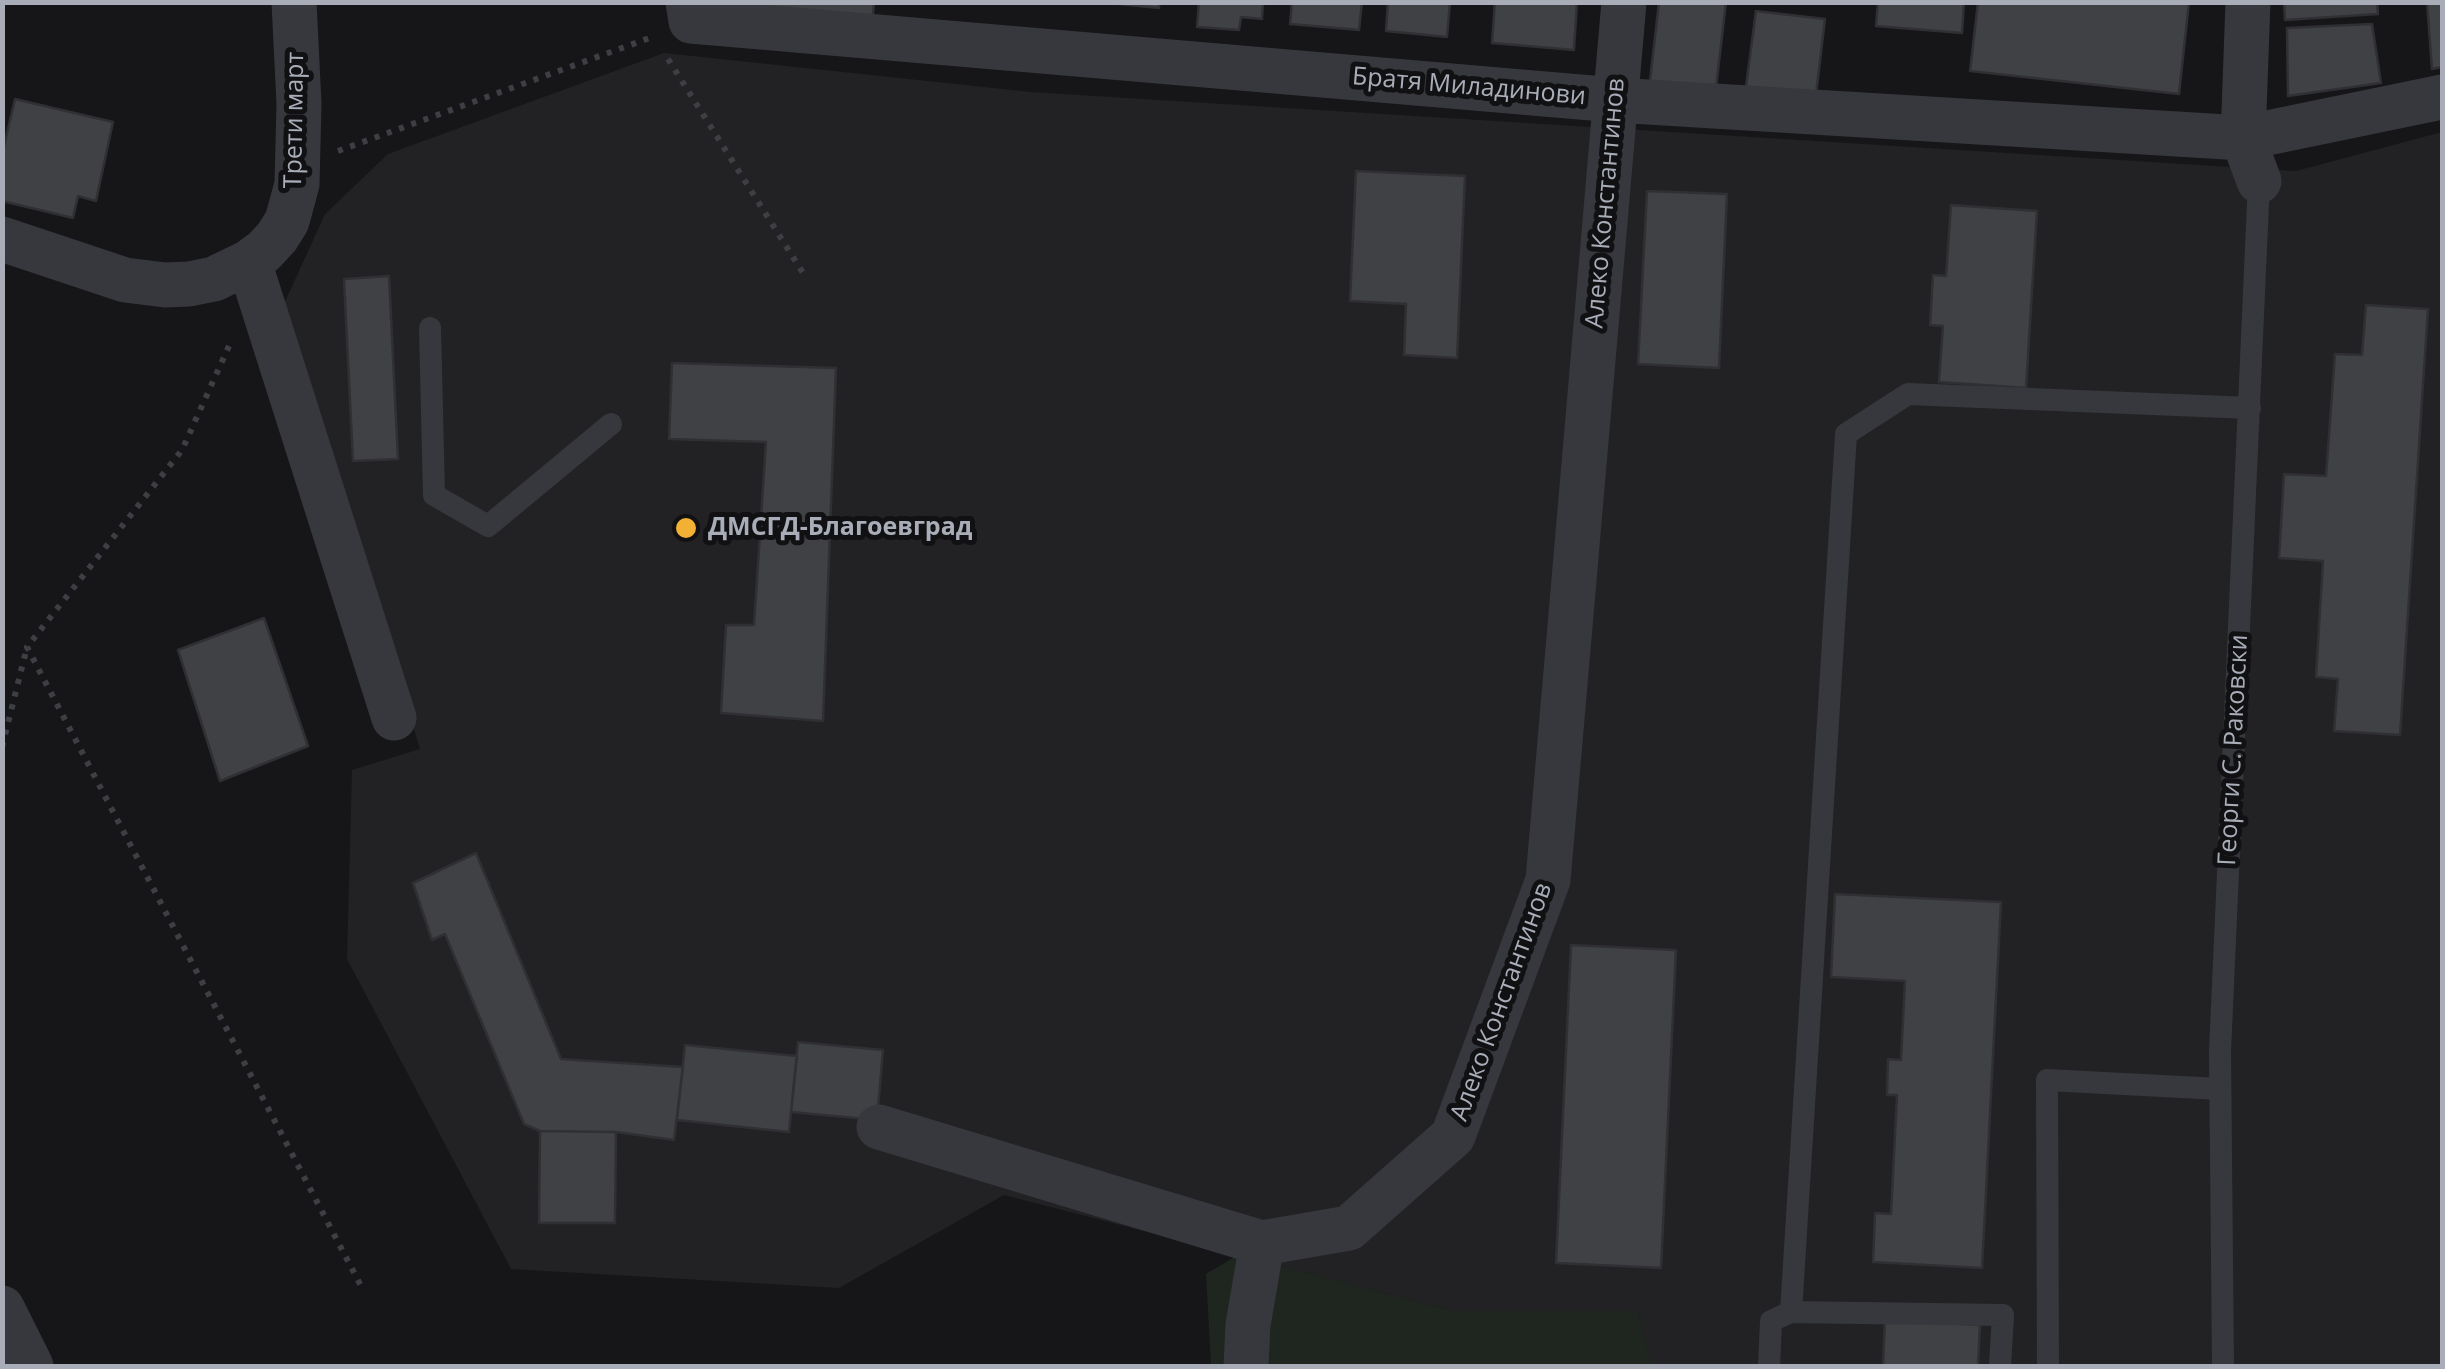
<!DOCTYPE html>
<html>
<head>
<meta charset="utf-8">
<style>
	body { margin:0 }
	#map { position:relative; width:2445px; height:1369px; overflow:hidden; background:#161618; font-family:"Open Sans",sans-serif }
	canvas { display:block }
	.frame { position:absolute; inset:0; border:5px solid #a8adb8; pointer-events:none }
</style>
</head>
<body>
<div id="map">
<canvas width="2445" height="1369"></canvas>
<div class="frame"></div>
</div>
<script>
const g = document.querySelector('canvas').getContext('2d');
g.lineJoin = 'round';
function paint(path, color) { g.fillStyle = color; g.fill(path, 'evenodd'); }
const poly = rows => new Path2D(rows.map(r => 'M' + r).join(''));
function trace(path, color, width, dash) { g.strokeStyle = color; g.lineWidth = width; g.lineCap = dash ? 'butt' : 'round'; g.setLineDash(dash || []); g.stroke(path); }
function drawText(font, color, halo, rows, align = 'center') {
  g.font = font + ' "Open Sans",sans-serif'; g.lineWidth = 10; g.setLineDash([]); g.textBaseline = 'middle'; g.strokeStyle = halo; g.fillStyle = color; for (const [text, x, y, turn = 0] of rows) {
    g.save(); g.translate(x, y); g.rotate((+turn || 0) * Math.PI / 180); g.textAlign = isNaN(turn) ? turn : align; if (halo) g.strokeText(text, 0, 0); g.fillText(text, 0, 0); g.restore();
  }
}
paint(poly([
	[664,53,1031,92,2296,171,2442,132,2442,1366,1651,1366,1637,1311,1454,1311,1004,1195,839,1288,511,1269,347,959,352,770,420,749,283,306,325,214,388,154]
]), '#222225');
paint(poly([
	[1238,1255,1454,1311,1637,1311,1652,1366,1211,1366,1206,1274]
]), '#1e261f');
const building = poly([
	[719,2,874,2,872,27,719,2],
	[1100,2,1159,2,1159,8,1100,2],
	[1199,2,1263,2,1262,19,1241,17,1239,30,1197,27,1199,2],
	[1292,2,1362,2,1359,30,1290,24,1292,2],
	[1388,2,1450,2,1447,37,1386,31,1388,2],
	[1495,2,1577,2,1574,50,1492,43,1495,2],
	[1659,2,1726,2,1716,88,1650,81,1659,2],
	[1878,2,1964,2,1962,33,1876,26,1878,2],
	[1978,2,2189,2,2179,94,1970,71,1978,2],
	[2284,2,2377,2,2378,14,2285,20,2284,2],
	[2427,2,2442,2,2442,67,2432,69,2427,2],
	[1756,11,1825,19,1815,103,1745,94,1756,11],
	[2372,24,2381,83,2288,96,2287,28,2372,24],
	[15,99,113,122,96,201,78,196,73,218,2,201,2,155,15,99],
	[1356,171,1465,176,1457,358,1404,355,1406,304,1350,301,1356,171],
	[1647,191,1727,194,1719,368,1638,364,1647,191],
	[1951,205,2037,211,2026,388,1939,382,1943,326,1930,325,1933,275,1946,276,1951,205],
	[389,276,398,459,353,461,344,279,389,276],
	[2366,305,2428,309,2400,735,2334,731,2338,679,2316,677,2323,561,2279,558,2284,474,2326,476,2335,354,2362,355,2366,305],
	[672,363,836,368,823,721,721,713,726,625,754,625,766,442,669,439,672,363],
	[264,618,308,746,220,781,178,650,264,618],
	[476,853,561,1059,683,1067,674,1140,616,1132,540,1131,524,1124,445,934,432,940,413,883,476,853],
	[1835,894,2001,902,1982,1268,1873,1262,1875,1213,1891,1214,1897,1095,1887,1095,1888,1059,1901,1060,1905,981,1831,977,1835,894],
	[1571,945,1676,950,1661,1268,1556,1263,1571,945],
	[798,1042,883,1050,877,1120,791,1112,798,1042],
	[685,1045,797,1056,789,1132,677,1120,685,1045],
	[540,1131,616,1132,615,1223,539,1223,540,1131],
	[1885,1320,1980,1325,1978,1366,1883,1366,1885,1320]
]);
paint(building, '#404145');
trace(building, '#303034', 2.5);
trace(poly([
	[668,59,803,273],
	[338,151,655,36],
	[229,346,182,450,27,647,361,1286],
	[2,747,27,647]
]), '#3d3f44', 6, [5, 8]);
trace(poly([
	[430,328,434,495,488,526,611,424],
	[1791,1312,2003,1315,2000,1366],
	[1769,1366,1771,1321,1791,1312,1846,434,1908,394,2250,408],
	[2048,1366,2047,1080,2220,1089],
	[2223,1366,2220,1051,2259,181]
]), '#37383d', 22);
trace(poly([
	[688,2,691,21,1615,100,2243,138,2442,97],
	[2248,2,2243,138,2259,181],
	[2,239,125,280,165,285,189,284,214,279,249,262,264,251,277,237,287,221,297,184,299,104,294,2],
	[249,262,394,718],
	[879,1127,1262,1243,1349,1228,1453,1136,1548,880,1624,2],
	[2,1308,31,1366],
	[1246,1366,1248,1325,1262,1243]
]), '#37383d', 45);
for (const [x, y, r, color] of [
	[686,528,12,"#f2b134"]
]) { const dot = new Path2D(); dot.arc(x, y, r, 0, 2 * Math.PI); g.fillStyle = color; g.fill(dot); trace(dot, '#111113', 4); }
drawText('25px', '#a8adb8', '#111113', [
	["Братя Миладинови",1469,87,5],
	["Трети март",295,120,-89],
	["Алеко Константинов",1606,203,-85],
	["Георги С. Раковски",2234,750,-87],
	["Алеко Константинов",1502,1002,-70]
]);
drawText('bold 25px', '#a8adb8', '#111113', [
	["ДМСГД-Благоевград",708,528]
], 'left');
</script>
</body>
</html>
